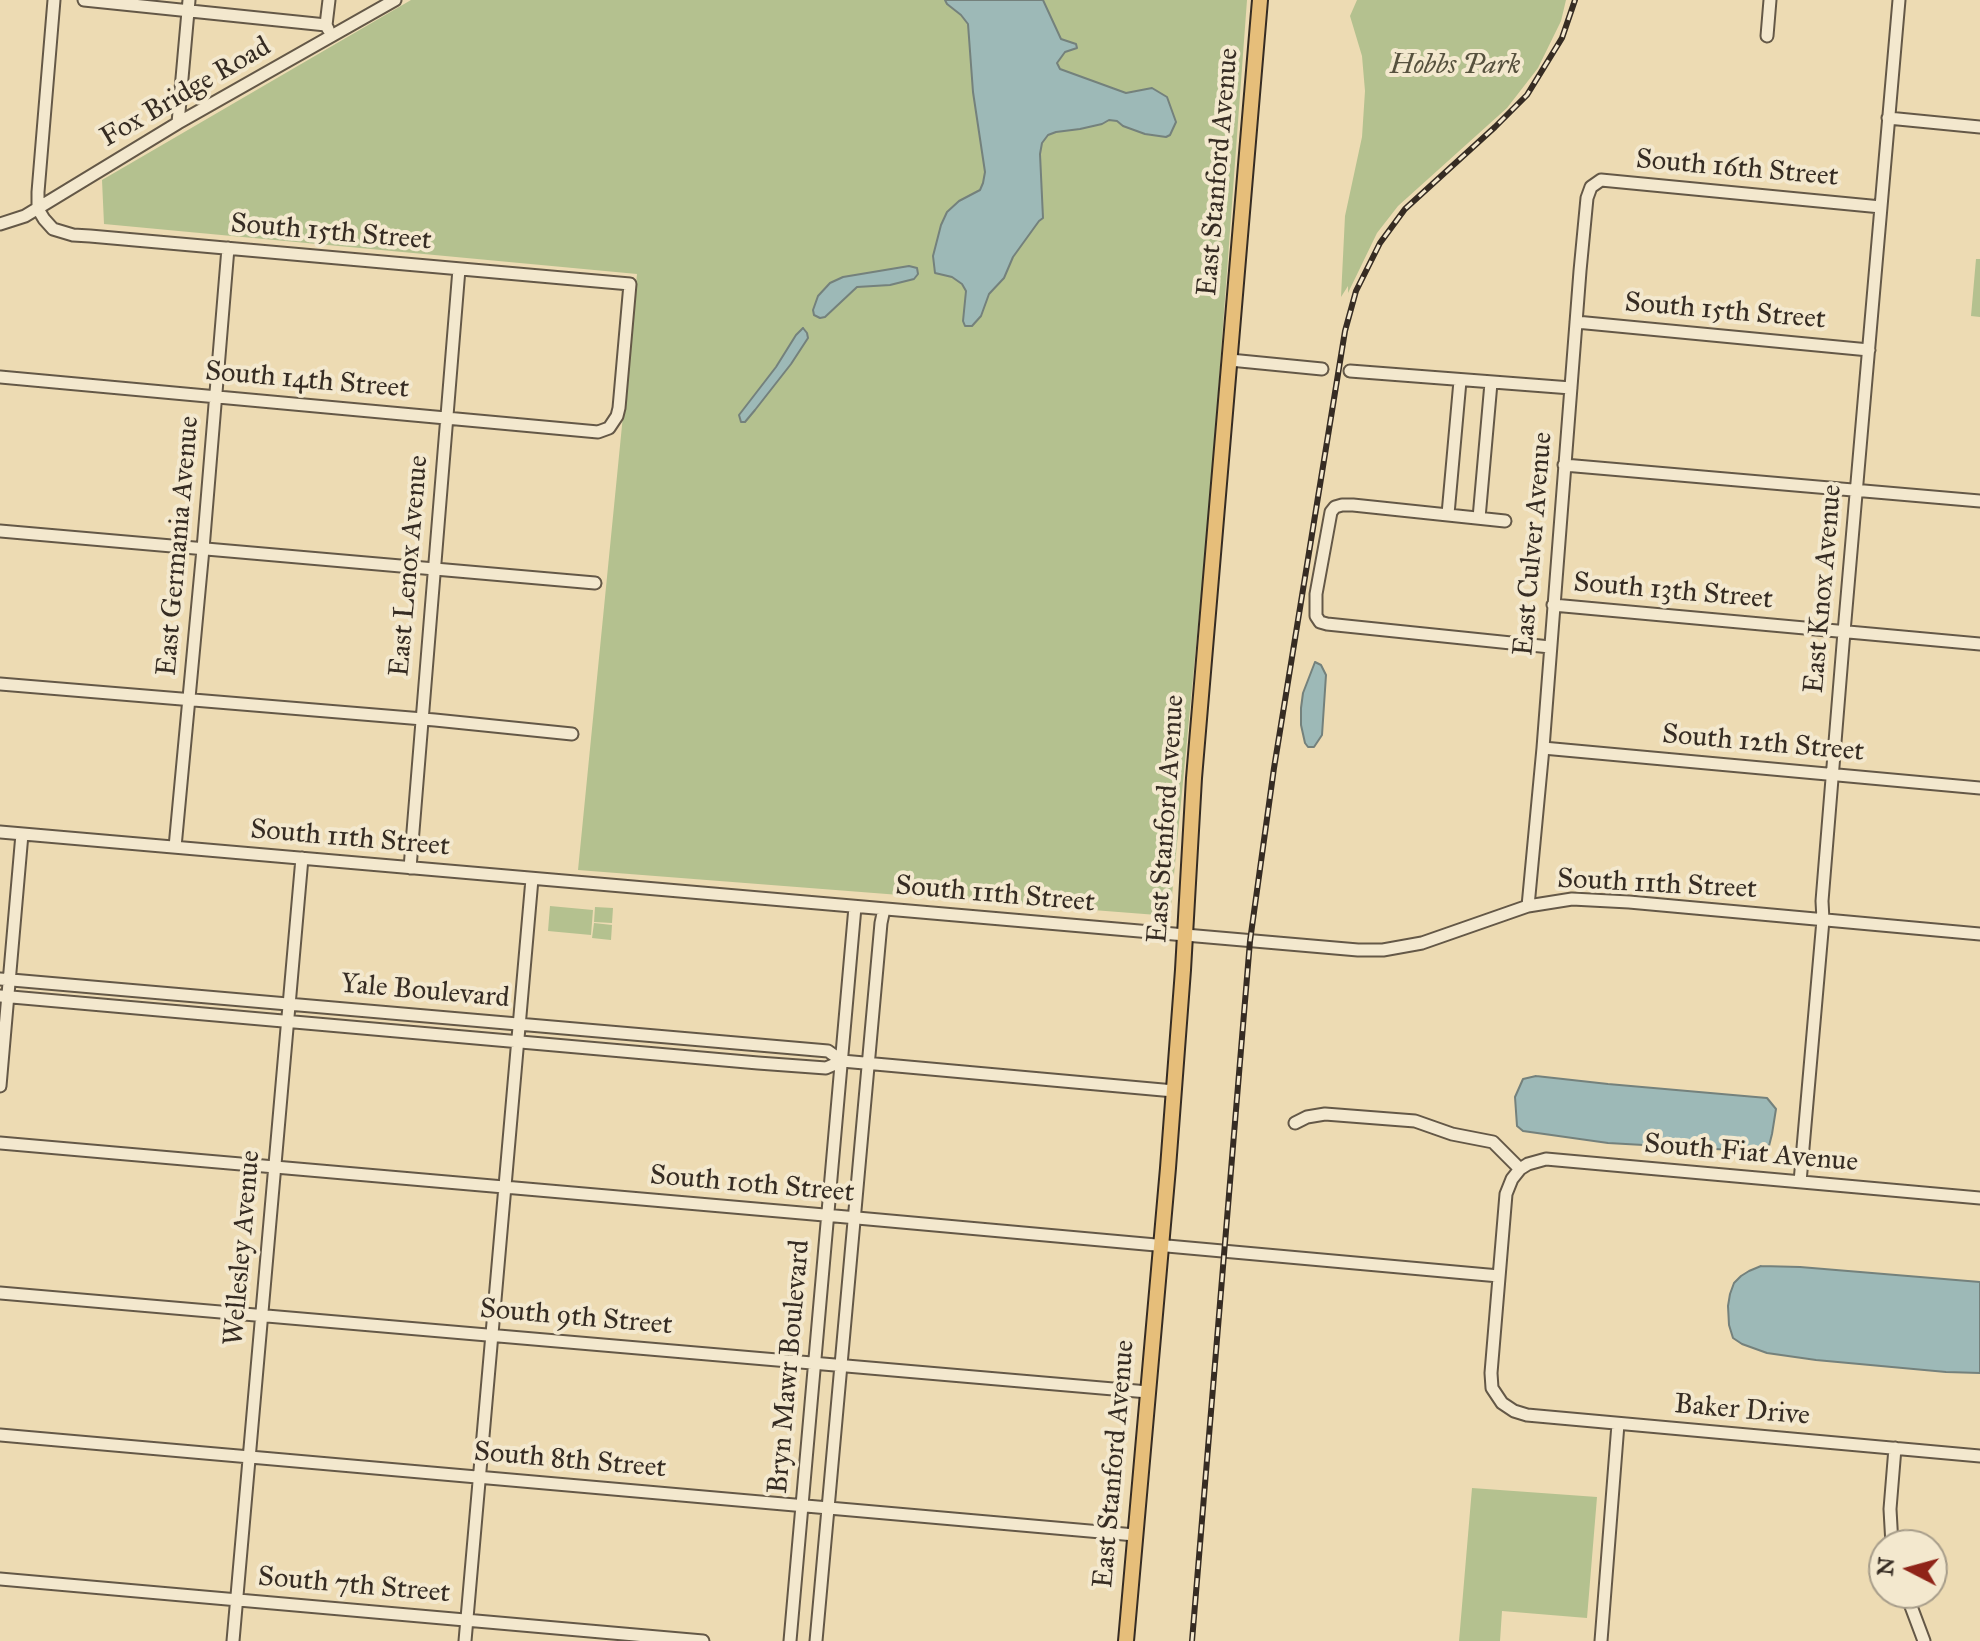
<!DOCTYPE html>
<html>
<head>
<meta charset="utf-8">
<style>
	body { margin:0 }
	#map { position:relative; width:1980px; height:1641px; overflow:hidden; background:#eddbb3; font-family:"IM FELL Great Primer",serif }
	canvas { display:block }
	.north { position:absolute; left:1868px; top:1529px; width:80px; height:80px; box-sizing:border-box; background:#f3e8ce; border:2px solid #a79d8a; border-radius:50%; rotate:276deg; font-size:22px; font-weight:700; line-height:32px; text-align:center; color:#362c23 }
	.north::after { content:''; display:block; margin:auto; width:28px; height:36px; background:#8f2418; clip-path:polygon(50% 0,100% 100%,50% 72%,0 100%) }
</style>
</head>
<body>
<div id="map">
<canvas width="1980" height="1641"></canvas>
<div class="north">N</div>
</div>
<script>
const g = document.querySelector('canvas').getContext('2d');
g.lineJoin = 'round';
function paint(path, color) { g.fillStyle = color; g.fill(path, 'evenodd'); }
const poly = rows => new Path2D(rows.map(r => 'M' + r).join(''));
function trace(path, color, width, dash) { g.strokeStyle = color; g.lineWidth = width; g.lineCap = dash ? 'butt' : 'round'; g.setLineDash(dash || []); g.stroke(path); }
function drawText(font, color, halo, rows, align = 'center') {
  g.font = font + ' "IM FELL Great Primer",serif'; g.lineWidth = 8; g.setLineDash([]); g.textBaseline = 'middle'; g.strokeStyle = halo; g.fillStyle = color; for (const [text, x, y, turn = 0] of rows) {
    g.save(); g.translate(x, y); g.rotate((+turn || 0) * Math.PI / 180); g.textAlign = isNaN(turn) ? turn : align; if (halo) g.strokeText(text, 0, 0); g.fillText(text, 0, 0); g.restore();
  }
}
paint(poly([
	[411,0,1247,0,1210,502,1170,916,578,870,637,274,104,224,102,180],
	[1357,0,1566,0,1561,21,1538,68,1507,108,1398,206,1377,233,1348,293,1348,286,1341,297,1345,216,1362,137,1365,91,1362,56,1350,16],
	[1976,259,1980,259,1980,317,1971,316],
	[550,906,593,910,591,935,548,931],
	[595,907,613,908,612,923,594,922],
	[594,923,612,925,611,940,592,938],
	[1472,1488,1597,1497,1587,1618,1502,1611,1500,1641,1459,1641]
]), '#b4c18f');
const water = poly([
	[945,0,1043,0,1061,39,1076,44,1077,48,1065,52,1057,63,1060,69,1126,93,1152,88,1167,97,1176,122,1170,135,1166,137,1145,134,1123,126,1117,121,1109,120,1102,124,1080,129,1056,132,1048,135,1042,143,1040,154,1043,218,1039,221,1013,257,1004,278,989,294,981,316,972,326,965,326,963,321,966,291,962,284,952,277,935,273,933,256,941,225,947,212,959,201,980,190,983,183,985,172,973,92,968,24,961,15,947,4,945,0],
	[909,266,917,268,918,274,914,279,890,285,857,287,825,317,820,318,814,315,813,310,818,296,830,283,843,277,909,266],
	[803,328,807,333,808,338,791,364,755,410,745,422,741,422,739,415,776,367,796,335,803,328],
	[1315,662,1321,665,1326,675,1322,735,1314,747,1308,747,1305,743,1301,725,1301,708,1303,693,1315,662],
	[1536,1076,1608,1084,1767,1098,1776,1109,1772,1134,1768,1150,1750,1151,1608,1143,1523,1131,1517,1126,1515,1097,1523,1079,1536,1076],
	[1761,1266,1800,1267,1980,1282,1980,1373,1946,1372,1816,1360,1767,1353,1742,1344,1733,1338,1729,1325,1728,1306,1730,1294,1734,1283,1741,1276,1749,1271,1761,1266]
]);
paint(water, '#9db9b7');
trace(water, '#74817c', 2);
const minor = poly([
	[84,0,326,25],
	[328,29,326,25,329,0],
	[1767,36,1770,0],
	[1888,118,1980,127],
	[178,123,189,0],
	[0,224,25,216,178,123,395,0],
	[1576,322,1869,350],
	[1230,360,1322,369],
	[1350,371,1571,388],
	[0,377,598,432,609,428,617,416,619,408,630,284,90,236,73,235,53,229,44,219,38,209,38,192,54,0],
	[1564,465,1980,501],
	[1448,514,1460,381],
	[1479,518,1491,383],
	[1505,521,1353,505,1342,505,1335,507,1331,512,1316,594,1316,616,1320,622,1327,624,1550,647],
	[0,531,595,583],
	[1553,605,1980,644],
	[0,684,435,720,572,734],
	[1543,748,1980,788],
	[0,832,1358,950,1383,950,1422,943,1528,906,1572,899,1629,902,1980,934],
	[175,847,203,549,228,248],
	[410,868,459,269],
	[1528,906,1543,748,1580,271,1587,198,1591,187,1601,180,1881,207],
	[0,979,828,1051,842,1061],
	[0,996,758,1063,826,1068,842,1061,1174,1091],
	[0,1086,22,834],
	[1295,1123,1307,1117,1325,1114,1415,1121,1452,1134,1493,1142,1520,1169],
	[0,1143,813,1214,1499,1276],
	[1800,1182,1823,920,1822,901,1844,632,1899,0],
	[1980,1198,1546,1159,1528,1164,1520,1169,1512,1179,1506,1194,1491,1373,1492,1388,1502,1403,1514,1411,1527,1415,1980,1456],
	[0,1293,1148,1392],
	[0,1435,1135,1535],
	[1892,1545,1890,1509,1895,1448],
	[0,1579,703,1641],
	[1906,1593,1924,1641],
	[233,1641,302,858],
	[465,1641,532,879],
	[790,1641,855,907],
	[816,1641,881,923,884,909],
	[1601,1641,1618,1424]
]);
const major = poly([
	[1126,1641,1168,1168,1183,970,1194,778,1260,0]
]);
trace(minor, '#645847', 15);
trace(major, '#362c23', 18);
trace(minor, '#f3e8ce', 11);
trace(major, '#e6be7a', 14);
const rail = poly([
	[1192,1641,1250,941,1274,768,1345,331,1356,291,1380,243,1405,209,1495,127,1527,95,1562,38,1575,0]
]);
trace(rail, '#362c23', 6);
trace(rail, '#f3e8ce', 3, [9]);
drawText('italic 28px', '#56513e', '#f3e8ce', [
	["Hobbs Park",1455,66]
]);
drawText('28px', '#362c23', '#f3e8ce', [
	["Fox Bridge Road",186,93,-30],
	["South 16th Street",1737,169,5],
	["East Stanford Avenue",1219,172,-85],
	["South 15th Street",331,233,5],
	["South 15th Street",1725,312,5],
	["South 14th Street",307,381,5],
	["East Culver Avenue",1534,544,-85],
	["East Germania Avenue",179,546,-85],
	["East Lenox Avenue",410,566,-85],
	["East Knox Avenue",1824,589,-85],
	["South 13th Street",1673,592,5],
	["South 12th Street",1763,744,5],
	["East Stanford Avenue",1167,819,-86],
	["South 11th Street",350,839,5],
	["South 11th Street",1657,885,3],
	["South 11th Street",995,895,5],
	["Yale Boulevard",425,992,5],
	["South Fiat Avenue",1751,1154,5],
	["South 10th Street",752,1185,5],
	["Wellesley Avenue",243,1248,-85],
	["South 9th Street",576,1318,5],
	["Bryn Mawr Boulevard",790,1367,-85],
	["Baker Drive",1742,1411,5],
	["South 8th Street",570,1461,5],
	["East Stanford Avenue",1115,1464,-85],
	["South 7th Street",354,1586,5]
]);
</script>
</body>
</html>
